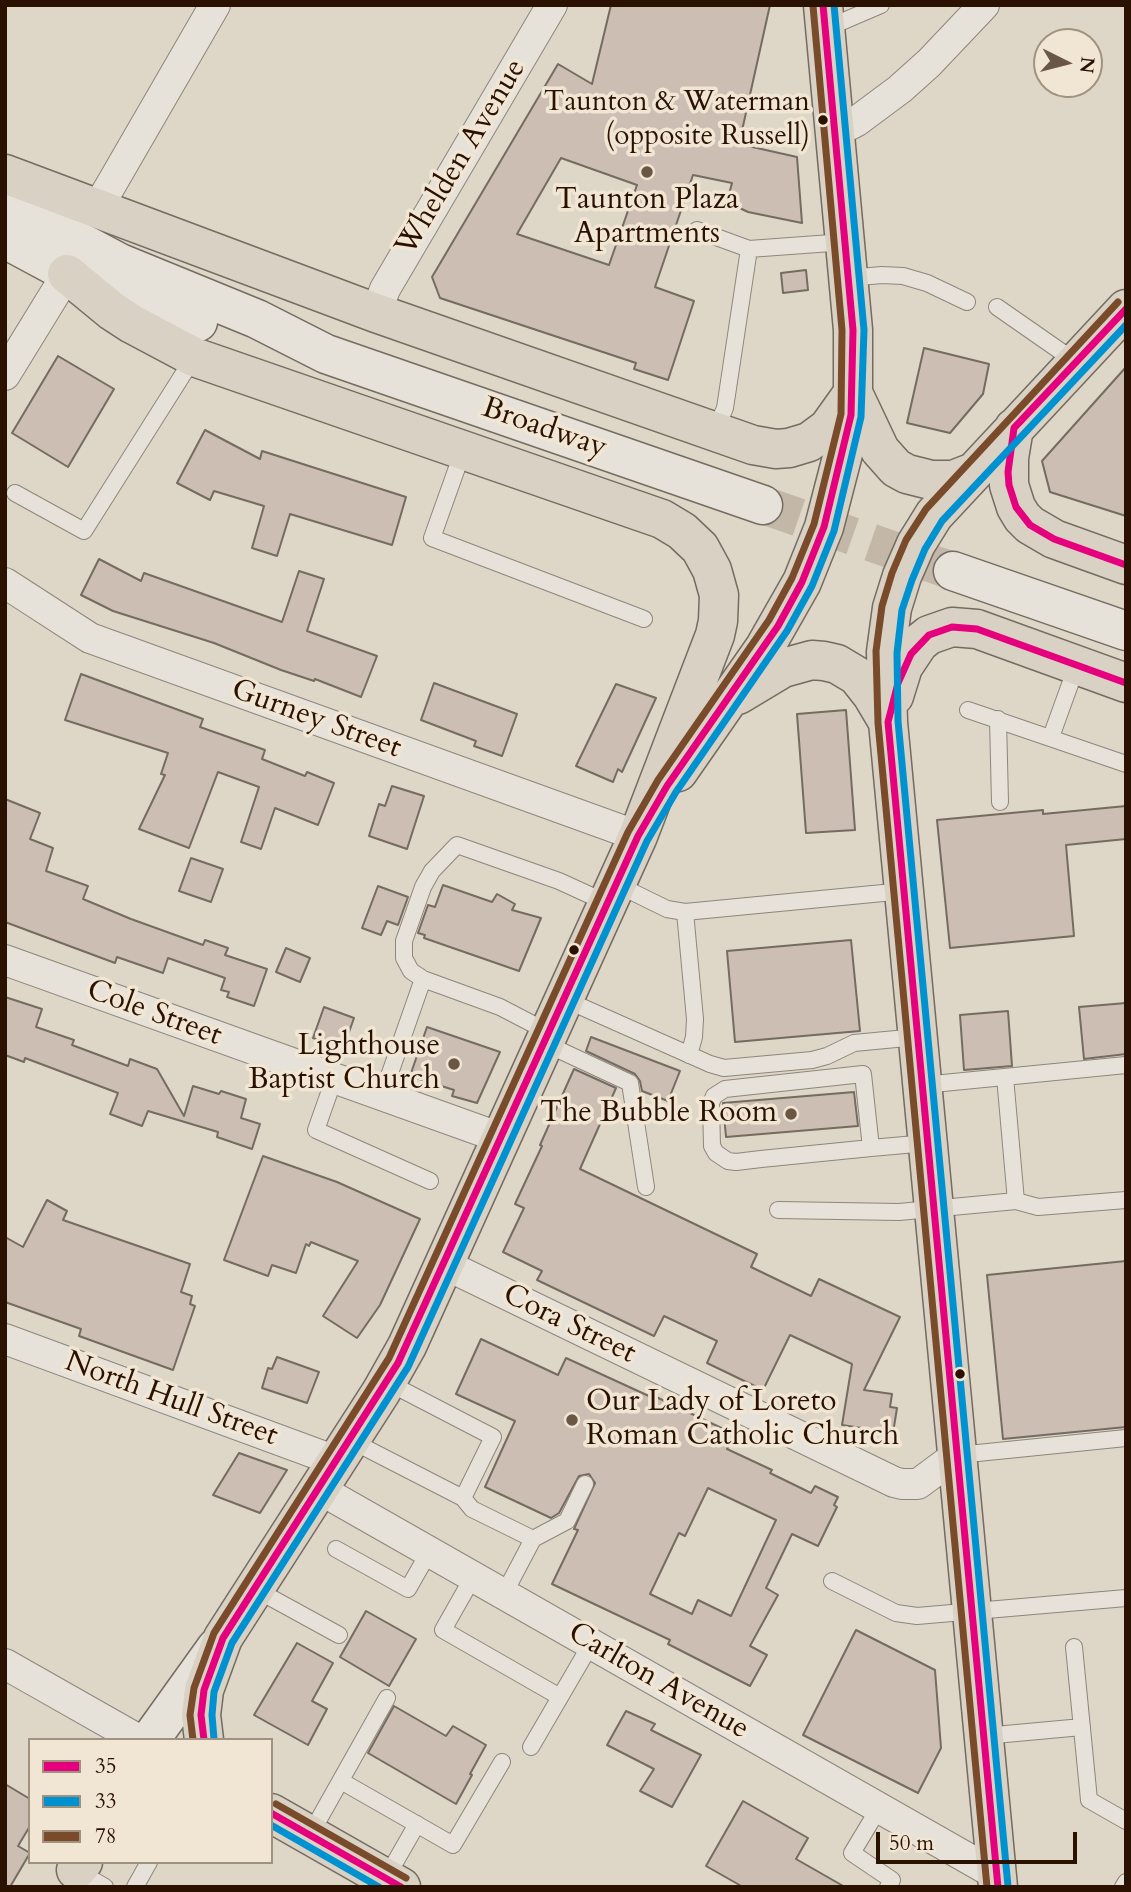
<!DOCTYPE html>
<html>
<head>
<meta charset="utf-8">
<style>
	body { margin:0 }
	#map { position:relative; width:1131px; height:1892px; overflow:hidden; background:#ded6c6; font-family:Cardo,serif }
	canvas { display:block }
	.frame { position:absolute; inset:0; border:7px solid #2b1100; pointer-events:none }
	.legend { position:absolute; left:28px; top:1738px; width:245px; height:126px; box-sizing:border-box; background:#f0e6d3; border:2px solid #a1917f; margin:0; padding:9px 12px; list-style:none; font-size:21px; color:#2b1100 }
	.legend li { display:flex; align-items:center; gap:14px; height:35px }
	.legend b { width:35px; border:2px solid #a1917f }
	.north { position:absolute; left:1033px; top:28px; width:70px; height:70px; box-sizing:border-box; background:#f0e6d3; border:2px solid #a1917f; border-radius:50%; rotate:96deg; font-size:19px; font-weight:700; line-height:28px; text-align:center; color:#2b1100 }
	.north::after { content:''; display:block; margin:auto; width:24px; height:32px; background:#6a5645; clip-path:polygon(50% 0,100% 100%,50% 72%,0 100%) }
	.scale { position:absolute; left:876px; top:1832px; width:201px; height:32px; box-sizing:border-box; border:4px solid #2b1100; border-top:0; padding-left:9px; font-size:21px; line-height:24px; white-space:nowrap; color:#2b1100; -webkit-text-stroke:5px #f0e6d3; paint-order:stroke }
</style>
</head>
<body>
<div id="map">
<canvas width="1131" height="1892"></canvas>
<div class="frame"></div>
<ul class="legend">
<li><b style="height:9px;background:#e5007d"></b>35</li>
<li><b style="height:9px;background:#0092d0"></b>33</li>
<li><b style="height:9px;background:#7a4b2a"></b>78</li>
</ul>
<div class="north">N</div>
<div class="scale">50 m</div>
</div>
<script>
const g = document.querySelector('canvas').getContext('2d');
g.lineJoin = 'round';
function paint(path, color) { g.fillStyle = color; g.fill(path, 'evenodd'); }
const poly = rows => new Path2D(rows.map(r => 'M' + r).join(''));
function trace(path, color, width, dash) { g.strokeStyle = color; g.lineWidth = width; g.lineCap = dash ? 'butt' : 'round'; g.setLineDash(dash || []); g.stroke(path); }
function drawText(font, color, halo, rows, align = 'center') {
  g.font = font + ' Cardo,serif'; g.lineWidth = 7; g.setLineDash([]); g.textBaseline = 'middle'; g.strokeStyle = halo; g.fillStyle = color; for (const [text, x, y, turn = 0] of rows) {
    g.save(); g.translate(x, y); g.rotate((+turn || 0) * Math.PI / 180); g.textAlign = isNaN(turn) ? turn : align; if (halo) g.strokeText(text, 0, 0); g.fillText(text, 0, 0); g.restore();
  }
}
const building = poly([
	[611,5,770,5,739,144,797,157,802,223,748,212,727,202,732,183,693,175,655,287,694,301,668,380,634,369,636,363,440,298,432,277,558,64,592,84,611,5],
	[561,158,637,185,609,265,517,234,561,158],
	[806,270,808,290,783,293,781,273,806,270],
	[924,348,989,364,983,394,950,433,907,423,924,348],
	[58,356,114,389,68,467,12,433,58,356],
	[1126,367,1126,516,1050,492,1042,461,1126,367],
	[205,430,260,459,262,451,406,497,392,545,290,514,277,556,252,548,264,506,214,491,210,500,177,483,205,430],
	[99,559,141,581,144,573,282,622,299,571,324,579,307,631,377,656,361,697,315,679,314,681,281,670,214,643,113,611,81,595,99,559],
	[81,674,203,719,200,727,265,750,262,759,305,776,307,772,334,783,318,825,275,808,261,849,241,842,259,787,218,772,189,848,139,829,165,775,161,774,168,753,65,720,81,674],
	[434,683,517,714,502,756,474,746,476,741,421,720,434,683],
	[616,684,656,698,622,772,618,769,613,782,576,766,616,684],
	[846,710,855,830,806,833,797,714,846,710],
	[392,786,424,796,407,849,369,836,379,804,385,806,392,786],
	[5,799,40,813,30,839,53,848,46,871,88,886,83,899,131,919,203,945,205,940,228,948,225,955,267,969,254,1006,227,997,229,992,221,990,225,978,168,958,163,973,117,957,115,963,5,922,5,799],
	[1126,806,1126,839,1066,845,1074,936,950,948,937,820,1043,810,1043,814,1126,806],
	[191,858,223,869,211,902,179,891,191,858],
	[443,885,492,902,497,894,515,904,512,910,541,918,519,971,424,938,425,935,418,933,428,905,435,907,443,885],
	[378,886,408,897,398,925,387,921,381,935,362,928,378,886],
	[851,940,860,1031,735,1042,727,951,851,940],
	[286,948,310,958,300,982,276,972,286,948],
	[5,997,42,1009,36,1027,74,1040,72,1045,128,1066,130,1059,157,1069,184,1116,193,1086,219,1094,221,1091,246,1099,241,1118,260,1124,252,1149,217,1137,218,1132,148,1111,142,1126,110,1114,118,1093,25,1058,24,1062,5,1055,5,997],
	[1126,1003,1126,1054,1084,1059,1079,1007,1126,1003],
	[324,1007,354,1018,343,1049,313,1038,324,1007],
	[1008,1011,1012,1066,964,1070,960,1015,1008,1011],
	[427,1027,500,1052,477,1103,452,1096,454,1090,410,1076,427,1027],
	[591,1037,680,1071,668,1101,642,1091,640,1081,635,1074,586,1051,591,1037],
	[574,1069,616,1088,580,1169,757,1254,751,1267,811,1296,819,1279,900,1317,864,1390,892,1394,890,1407,897,1408,893,1433,842,1425,852,1364,790,1335,763,1390,707,1363,717,1341,664,1316,654,1336,537,1280,542,1271,503,1252,524,1208,515,1204,542,1146,540,1145,574,1069],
	[854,1092,858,1126,726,1137,723,1103,854,1092],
	[263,1156,337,1182,420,1219,380,1305,357,1338,323,1316,358,1261,311,1242,309,1246,306,1244,296,1273,272,1265,268,1276,224,1260,263,1156],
	[47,1200,67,1211,63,1220,190,1264,181,1292,192,1296,190,1304,195,1306,173,1370,79,1336,81,1329,5,1302,5,1237,23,1247,47,1200],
	[1126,1261,1126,1427,1003,1439,987,1275,1126,1261],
	[481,1339,558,1375,566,1358,651,1397,652,1395,734,1434,727,1449,772,1470,770,1473,811,1493,815,1486,838,1497,834,1505,837,1507,818,1546,792,1534,766,1588,778,1595,750,1646,767,1655,750,1686,668,1644,670,1640,552,1584,578,1530,574,1529,595,1483,589,1474,579,1476,559,1513,551,1518,485,1487,515,1421,456,1394,481,1339],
	[708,1488,776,1520,731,1616,698,1600,692,1614,650,1594,679,1533,685,1536,708,1488],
	[277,1357,319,1372,307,1403,262,1388,268,1368,272,1369,277,1357],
	[239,1453,287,1470,260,1513,213,1495,239,1453],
	[366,1611,416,1639,389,1686,340,1657,366,1611],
	[856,1630,935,1670,941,1748,918,1793,803,1735,856,1630],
	[297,1643,333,1663,312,1701,327,1709,308,1745,254,1715,297,1643],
	[394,1706,446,1736,453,1726,486,1745,470,1774,472,1775,456,1804,368,1753,394,1706],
	[626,1711,655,1724,651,1730,701,1755,672,1807,640,1791,654,1769,607,1745,626,1711],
	[5,1784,30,1799,30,1826,18,1846,30,1853,10,1887,5,1887,5,1784],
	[743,1801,808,1838,796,1859,845,1887,743,1887,706,1866,743,1801]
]);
paint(building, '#cdbeb4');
trace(building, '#746b61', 2);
trace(poly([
	[763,505,953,571]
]), '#c3b8a8', 38, [38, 19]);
const service = poly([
	[825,29,881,5],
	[697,230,749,249],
	[848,278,882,275,903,276,927,283,967,302],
	[997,307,1076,362],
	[715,431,725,408,749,249,845,242],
	[463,451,432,538,644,619],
	[15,493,84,531,194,357],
	[968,710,1126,764],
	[998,719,1000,802],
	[1051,737,1077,665],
	[616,884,667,909,685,912,904,891],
	[685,912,695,1019,694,1037,689,1055],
	[564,999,710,1064,724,1068,812,1060,827,1056,854,1043,917,1037],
	[548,1032,500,1007,423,979,411,971,404,958,404,941,423,887,432,871,457,845,559,881,607,903],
	[544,1043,630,1083,646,1187],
	[334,1079,316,1130,430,1181],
	[923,1085,1126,1065],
	[382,1096,423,979],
	[871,1148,863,1074,725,1089,714,1096,711,1103,712,1146,716,1153,728,1161,736,1162,761,1159,871,1148,927,1143],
	[1016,1201,1038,1207,1126,1200],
	[778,1210,899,1212,1016,1201,1005,1077],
	[387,1382,493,1437,463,1498],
	[350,1440,463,1498,472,1509,533,1539,504,1594],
	[958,1455,1126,1438],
	[533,1539,567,1521,585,1484],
	[336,1549,408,1589,429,1552],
	[473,1577,443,1630,560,1697],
	[832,1581,896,1613,917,1616,1126,1598],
	[255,1589,339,1635],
	[1074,1647,1089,1800,1126,1821],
	[984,1736,1082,1727],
	[531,1747,591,1644],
	[341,1781,453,1845,502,1762],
	[879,1808,852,1853,892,1880,888,1887],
	[310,1835,387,1698],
	[76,1870,105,1887],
	[386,1878,417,1824],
	[135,1887,149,1862],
	[1123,1887,1126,1882]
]);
const minor = poly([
	[834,133,857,121,900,89,929,63,984,5],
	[97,209,215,5],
	[376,313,385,289,552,5],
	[5,375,67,274],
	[5,583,90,638,638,836],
	[5,960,501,1138],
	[444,1264,894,1482,902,1484,918,1484,957,1455],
	[5,1339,336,1461],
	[319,1489,997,1875],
	[5,1664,139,1740]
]);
const secondary = poly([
	[5,202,120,263,257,319,326,354,763,505],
	[5,239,85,282,198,322],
	[953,571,1126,631],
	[150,1740,216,1648]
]);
const trunk = poly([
	[5,174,376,313,753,445,776,449,789,448,809,442,828,428,853,393],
	[67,274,112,311,132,324,194,357,662,519,682,531,700,548,712,570,719,595,718,621,715,635,638,836,407,1346,381,1392,223,1638,204,1690,201,1715,204,1740],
	[853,393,880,450,896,468,907,474,931,480,953,480,971,473],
	[1014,428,1009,458,1009,485,1016,507,1022,517,1030,525,1054,539,1126,565],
	[738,695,783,668,812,660,824,661,837,664,857,676,872,695,888,722],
	[894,696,903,667,919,643,929,635,952,627,977,629,1126,683],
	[678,772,765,647,802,582,824,527,846,442,853,393,853,330,823,5],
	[271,1813,401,1887],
	[76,1870,83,1862],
	[998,1887,888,722,886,652,892,608,902,576,916,544,934,515,1126,309]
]);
trace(service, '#8e867b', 18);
trace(minor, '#8e867b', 32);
trace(secondary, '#746b61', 41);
trace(trunk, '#746b61', 41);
trace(service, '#e6e1d9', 16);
trace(minor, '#e6e1d9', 30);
trace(secondary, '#e6e1d9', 38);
trace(trunk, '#d9d1c4', 38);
trace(poly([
	[1126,309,1014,428,1008,472,1009,485,1016,507,1030,525,1054,539,1126,565],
	[204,1740,201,1715,204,1690,223,1638,398,1363,638,836,667,786,778,626,802,582,824,527,851,415,853,330,823,5],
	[271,1813,401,1887],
	[998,1887,888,722,898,683,911,654,929,635,952,627,977,629,1126,683]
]), '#e5007d', 7);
trace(poly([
	[214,1739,212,1715,214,1692,232,1643,408,1367,647,841,676,792,787,631,812,586,834,531,861,417,864,330,834,5],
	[271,1825,379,1887],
	[1008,1886,898,721,897,653,902,610,912,580,925,549,942,521,1126,325]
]), '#0092d0', 7);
trace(poly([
	[193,1740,190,1715,194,1688,214,1633,389,1358,628,832,658,780,769,620,792,578,814,524,841,414,842,330,813,6],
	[276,1804,406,1878],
	[987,1887,878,723,876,651,882,606,892,573,906,540,926,509,1118,302]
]), '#7a4b2a', 7);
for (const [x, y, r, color] of [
	[823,120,6,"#2b1100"],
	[647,172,7,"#6a5645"],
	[574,950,6,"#2b1100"],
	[454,1064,7,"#6a5645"],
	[791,1114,7,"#6a5645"],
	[960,1374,6,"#2b1100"],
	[572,1420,7,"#6a5645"]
]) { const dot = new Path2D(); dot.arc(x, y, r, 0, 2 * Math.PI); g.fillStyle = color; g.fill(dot); trace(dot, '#f0e6d3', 2.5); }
drawText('28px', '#2b1100', '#f0e6d3', [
	["Taunton & Waterman",810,104],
	["(opposite Russell)",810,138]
], 'right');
drawText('30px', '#2b1100', '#f0e6d3', [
	["Whelden Avenue",462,158,-59],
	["Broadway",544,429,19],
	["Gurney Street",316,720,20],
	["Cole Street",154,1014,20],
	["Cora Street",569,1325,26],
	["North Hull Street",171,1400,20],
	["Carlton Avenue",658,1682,30]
]);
drawText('30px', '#2b1100', '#f0e6d3', [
	["Taunton Plaza",647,201,"center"],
	["Apartments",647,235,"center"],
	["Lighthouse",440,1047],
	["Baptist Church",440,1081],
	["The Bubble Room",777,1114],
	["Our Lady of Loreto",586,1403,"left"],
	["Roman Catholic Church",586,1437,"left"]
], 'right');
</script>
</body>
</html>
